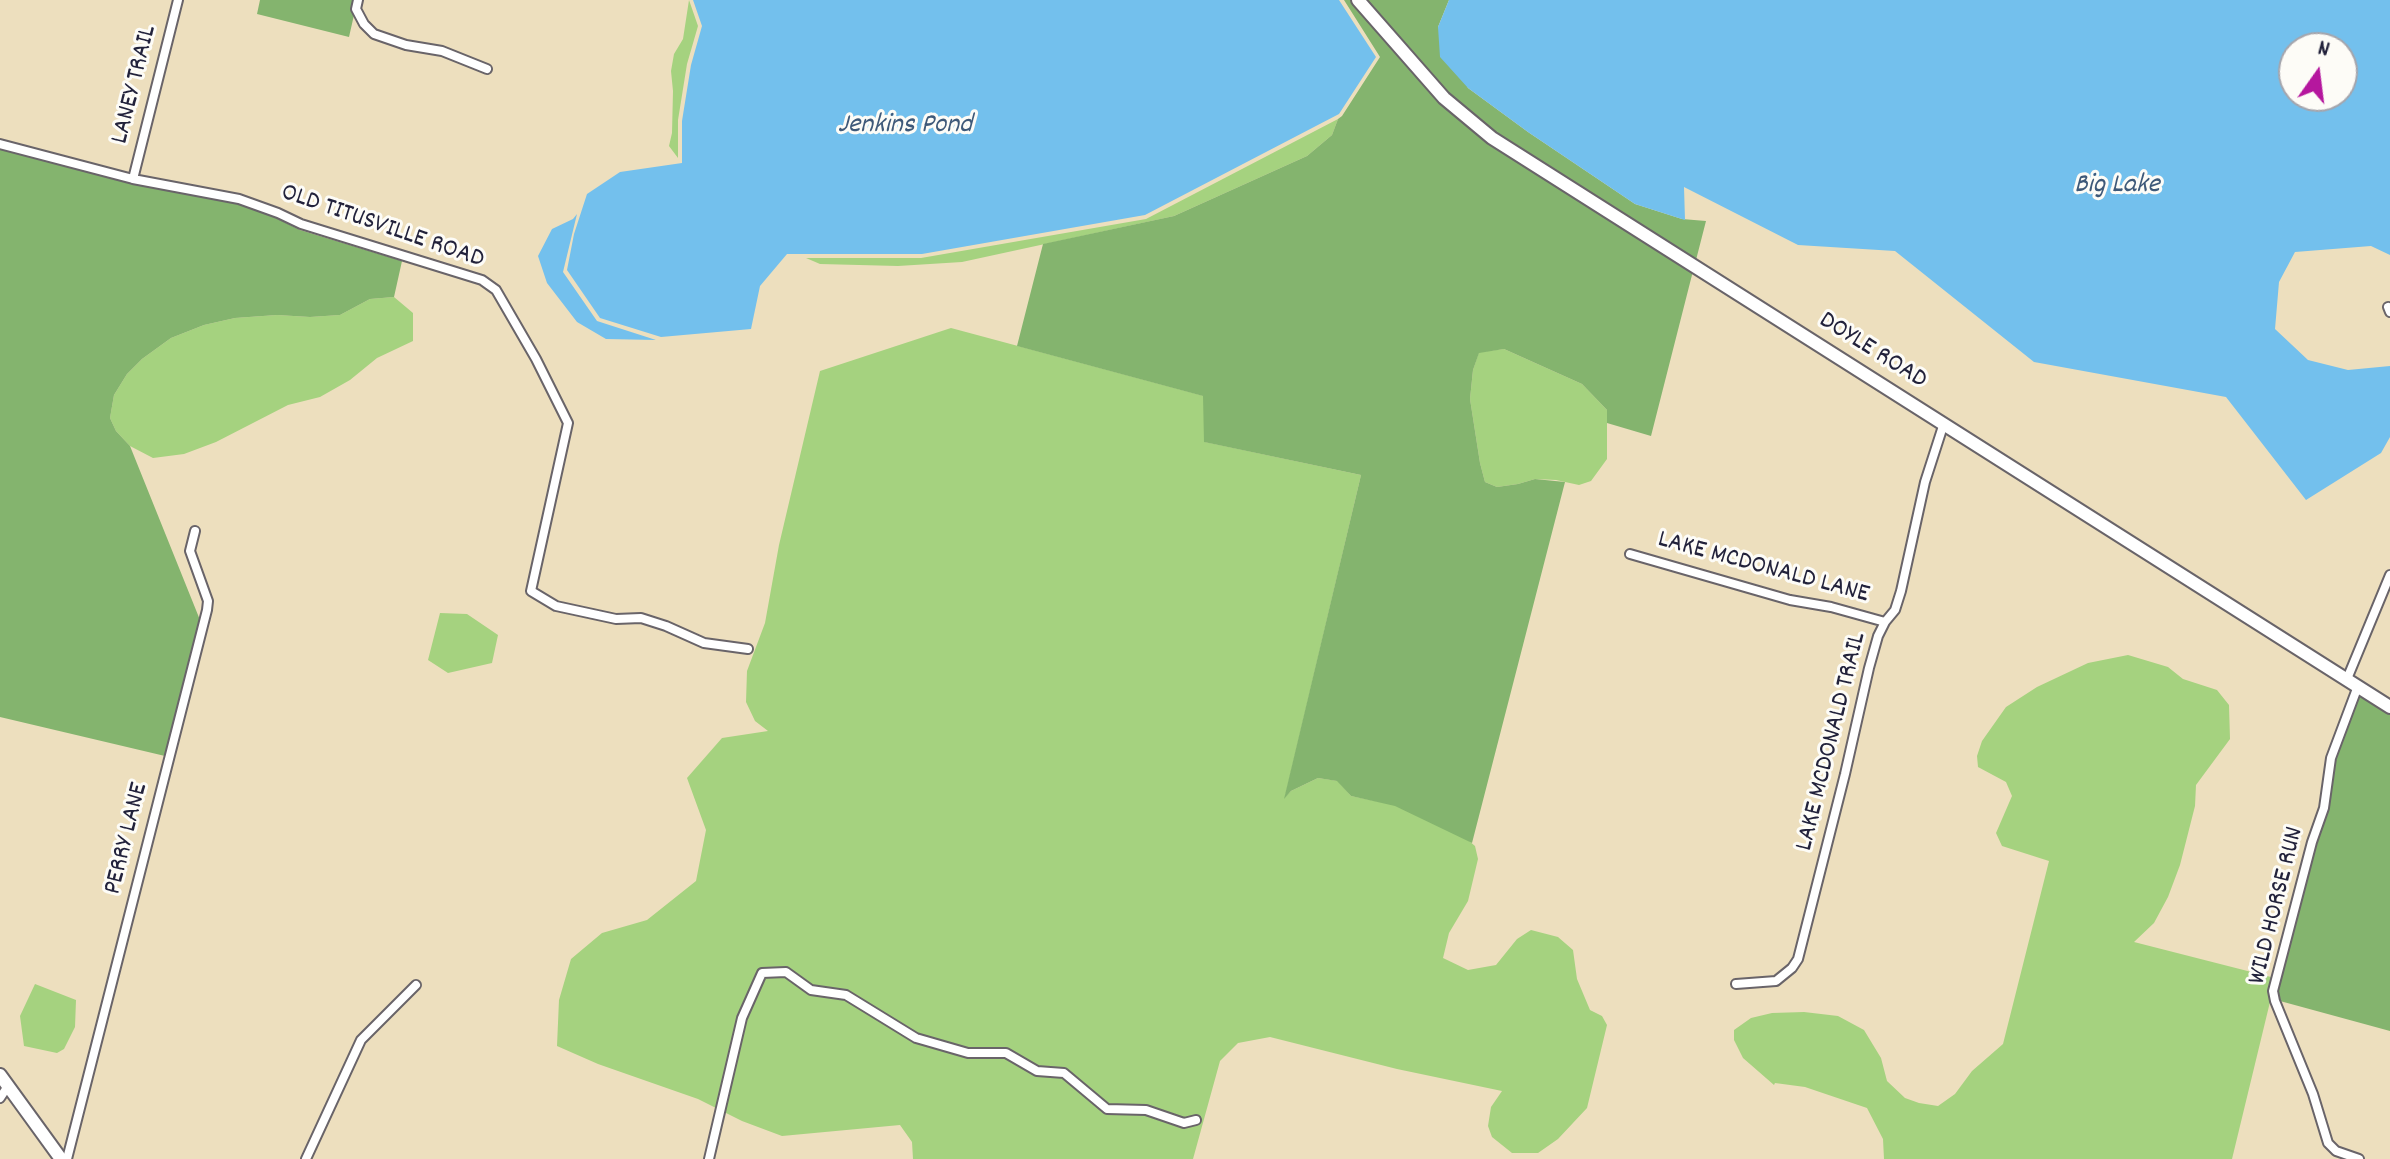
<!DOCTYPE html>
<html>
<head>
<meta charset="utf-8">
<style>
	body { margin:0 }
	#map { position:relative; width:2390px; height:1159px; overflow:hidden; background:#eddfbe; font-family:Dekko,sans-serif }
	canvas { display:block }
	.north { position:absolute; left:2278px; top:32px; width:80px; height:80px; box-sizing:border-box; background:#fdfcf7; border:2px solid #a5a5ac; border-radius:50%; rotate:14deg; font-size:22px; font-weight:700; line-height:32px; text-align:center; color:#22223b }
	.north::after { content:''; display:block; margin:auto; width:28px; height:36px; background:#b5179e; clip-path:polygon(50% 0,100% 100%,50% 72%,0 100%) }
</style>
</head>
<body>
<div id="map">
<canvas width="2390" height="1159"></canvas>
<div class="north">N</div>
</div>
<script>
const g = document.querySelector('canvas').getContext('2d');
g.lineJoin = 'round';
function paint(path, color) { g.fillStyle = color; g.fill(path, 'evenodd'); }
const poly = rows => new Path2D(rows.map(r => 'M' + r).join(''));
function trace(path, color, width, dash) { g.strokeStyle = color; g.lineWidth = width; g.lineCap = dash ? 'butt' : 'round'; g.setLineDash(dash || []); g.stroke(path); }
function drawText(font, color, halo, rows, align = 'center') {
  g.font = font + ' Dekko,sans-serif'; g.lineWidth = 6; g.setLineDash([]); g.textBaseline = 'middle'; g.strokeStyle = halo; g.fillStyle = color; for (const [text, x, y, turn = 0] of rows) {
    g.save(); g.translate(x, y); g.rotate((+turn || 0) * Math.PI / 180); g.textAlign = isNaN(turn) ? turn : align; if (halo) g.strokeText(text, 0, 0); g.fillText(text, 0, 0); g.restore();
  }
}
paint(poly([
	[689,0,698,26,687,64,678,120,678,158,669,146,672,133,673,91,671,71,674,54,683,39],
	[1338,119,1332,135,1307,156,1174,216,962,262,898,266,820,264,806,258,921,258,1146,219],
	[394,297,413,313,413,341,377,358,350,380,320,397,288,405,216,442,184,454,153,458,130,446,116,431,110,418,114,395,127,374,142,359,171,338,204,325,235,318,277,315,310,317,340,315,370,299],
	[951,328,1204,396,1205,442,1361,475,1285,797,1291,791,1318,778,1338,781,1351,796,1395,805,1468,840,1475,846,1478,859,1468,901,1449,933,1443,958,1468,970,1496,965,1517,939,1531,930,1558,937,1573,950,1577,979,1590,1010,1602,1016,1607,1025,1587,1108,1558,1139,1538,1153,1512,1153,1492,1137,1488,1126,1491,1107,1502,1091,1397,1069,1270,1037,1238,1043,1220,1061,1193,1159,913,1159,912,1142,900,1125,782,1136,742,1121,698,1099,598,1064,557,1046,559,1000,571,959,602,933,647,920,696,881,706,830,687,778,722,738,768,731,755,721,746,702,747,671,765,623,779,545,820,371],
	[1504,349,1582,384,1607,410,1607,459,1591,481,1579,485,1556,480,1535,479,1518,484,1497,487,1485,482,1480,463,1470,399,1473,370,1479,352],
	[440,613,467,614,498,635,492,663,448,673,428,660],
	[2128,655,2168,667,2183,679,2217,690,2229,705,2230,739,2196,785,2195,806,2180,865,2168,897,2154,923,2134,942,2271,977,2269,990,2270,1002,2232,1159,1884,1159,1883,1139,1867,1108,1805,1087,1775,1083,1774,1085,1743,1058,1734,1040,1734,1030,1751,1018,1772,1013,1804,1012,1838,1016,1864,1030,1881,1058,1887,1081,1905,1098,1919,1103,1938,1106,1955,1094,1972,1071,2003,1044,2049,861,2002,846,1996,833,2012,796,2006,782,1978,767,1977,756,1982,741,2006,707,2037,687,2088,663],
	[35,984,76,1000,75,1027,64,1049,57,1053,24,1046,20,1016]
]), '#a5d27f');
paint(poly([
	[260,0,354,0,352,8,354,15,349,37,257,14],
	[1344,0,1352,0,1441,102,1693,271,1651,436,1607,423,1607,410,1582,384,1504,349,1479,353,1473,370,1470,399,1480,463,1485,482,1497,487,1518,484,1535,479,1565,482,1472,843,1395,806,1351,796,1337,781,1318,778,1291,791,1284,799,1361,475,1204,442,1203,396,1017,346,1043,244,1174,216,1307,156,1332,135,1338,119,1342,116,1380,57],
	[1365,0,1449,0,1438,27,1468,88,1528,132,1635,204,1682,219,1706,221,1696,260,1495,133,1447,94],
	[0,149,137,185,238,204,276,218,300,230,402,261,394,297,370,299,340,315,310,317,277,315,235,318,204,325,171,338,142,359,127,374,114,395,110,418,116,431,130,446,200,620,165,756,0,717],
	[2359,695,2390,714,2390,1031,2280,1001,2278,991,2316,843,2328,809,2335,759]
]), '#84b46e');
paint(poly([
	[693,0,1339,0,1376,57,1339,114,1145,215,922,254,787,254,760,286,751,329,661,337,600,318,567,270,574,234,587,194,620,172,682,163,682,121,691,65,702,26],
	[1449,0,2390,0,2390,255,2371,246,2295,252,2279,282,2275,329,2308,360,2348,370,2390,366,2390,437,2381,453,2306,500,2226,397,2034,362,1895,251,1798,245,1684,187,1685,220,1635,204,1528,132,1468,88,1440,57,1438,27],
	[2294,48,2342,48,2342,96,2294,96],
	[577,214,563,272,597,321,656,340,606,339,577,322,547,283,538,256,552,229,573,219]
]), '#73c0ed');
const street = poly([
	[358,0,356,9,364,24,374,34,406,45,442,51,487,69],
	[0,144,133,179,239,199,278,213,301,224,482,280,496,290,536,359,568,423,531,591,556,606,616,619,641,618,666,626,704,643,748,649],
	[133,179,178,0],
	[2388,307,2390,312],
	[1630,554,1790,600,1831,607,1885,622],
	[2347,679,2390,575],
	[2358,686,2331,758,2324,808,2312,842,2273,991,2275,1001,2313,1094,2328,1143,2336,1151,2359,1159],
	[1736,984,1776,981,1792,968,1798,959,1845,774,1869,668,1878,636,1885,622,1895,610,1901,591,1925,482,1944,423],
	[0,1098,8,1086],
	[67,1159,207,610,208,601,190,551,195,531],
	[306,1159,361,1040,416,985],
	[709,1159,742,1018,762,973,786,972,811,990,846,995,916,1038,968,1053,1006,1053,1037,1071,1064,1073,1107,1109,1146,1110,1184,1123,1196,1120]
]);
const secondary = poly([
	[1358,0,1444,98,1492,138,2390,707],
	[0,1075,61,1159]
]);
trace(street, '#696469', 12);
trace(secondary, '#696469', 16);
trace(street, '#fff', 8);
trace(secondary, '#fff', 12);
drawText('26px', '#22223b', '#fdfcf7', [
	["LANEY TRAIL",136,85,-76],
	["OLD TITUSVILLE ROAD",382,228,19],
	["DOYLE ROAD",1872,352,32],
	["LAKE MCDONALD LANE",1763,569,15],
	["LAKE MCDONALD TRAIL",1833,742,-76],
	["PERRY LANE",128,839,-76],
	["WILD HORSE RUN",2278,906,-76]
]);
drawText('italic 28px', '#3e5979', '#fdfcf7', [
	["Jenkins Pond",905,127],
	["Big Lake",2117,187]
]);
</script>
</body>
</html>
